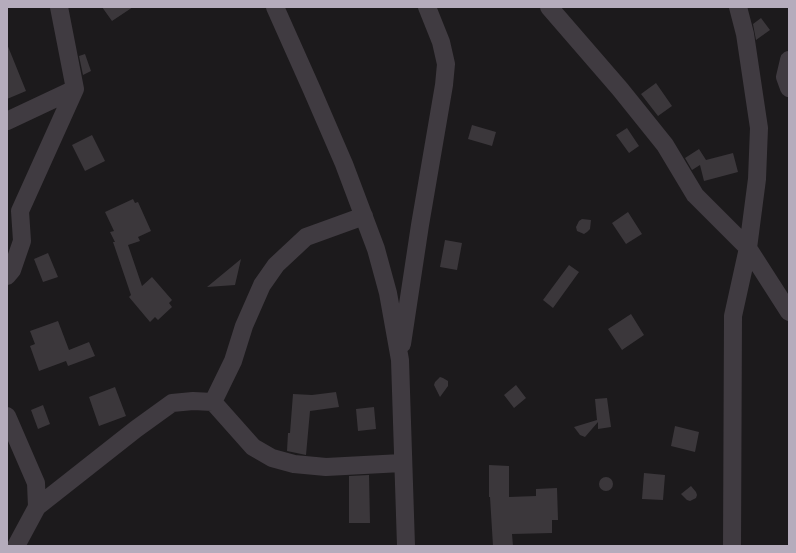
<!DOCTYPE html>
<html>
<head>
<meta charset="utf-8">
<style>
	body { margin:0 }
	#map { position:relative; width:796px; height:553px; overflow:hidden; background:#1c1a1c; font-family:"Nunito Sans",sans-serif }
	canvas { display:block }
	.frame { position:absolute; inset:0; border:8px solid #b5acbc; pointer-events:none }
</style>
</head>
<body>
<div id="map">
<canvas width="796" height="553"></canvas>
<div class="frame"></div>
</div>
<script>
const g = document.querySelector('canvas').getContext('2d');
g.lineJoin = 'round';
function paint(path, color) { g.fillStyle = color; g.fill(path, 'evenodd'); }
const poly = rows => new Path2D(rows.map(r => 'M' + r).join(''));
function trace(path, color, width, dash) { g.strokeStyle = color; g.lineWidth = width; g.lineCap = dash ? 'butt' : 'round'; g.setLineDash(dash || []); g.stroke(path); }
paint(poly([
	[102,7,133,7,112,21],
	[761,18,770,30,756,40,753,24],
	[7,44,26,91,7,99],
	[85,54,91,71,83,75,79,56],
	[656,83,672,106,658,116,641,94],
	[472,125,496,132,492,146,468,139],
	[627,128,639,146,629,153,616,135],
	[92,135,105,161,85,171,72,145],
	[699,149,706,160,733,153,738,172,704,181,700,165,692,170,685,158],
	[133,199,135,203,138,202,151,231,138,237,140,241,128,245,142,286,152,277,172,300,169,303,172,307,158,320,155,317,150,322,129,297,131,295,113,242,115,242,110,232,114,231,105,212],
	[628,212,642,234,626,244,612,223],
	[582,219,591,220,590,229,587,232,584,234,577,231,576,227,579,221],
	[445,240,462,243,457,270,440,267],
	[48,253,58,277,43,282,34,259],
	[241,259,235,285,207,287],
	[569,265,579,272,553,308,543,300],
	[631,314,644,335,622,350,608,329],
	[58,321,69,350,89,342,95,356,68,366,66,361,39,371,30,346,35,344,30,331],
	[440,377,443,378,448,381,448,386,440,397,434,385,435,382],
	[516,385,526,398,514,408,504,395],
	[115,387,126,416,99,426,89,397],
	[336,392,339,407,310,411,306,455,287,451,288,433,290,433,293,394,312,395],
	[607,398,611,427,598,429,598,422,585,437,580,435,574,427,597,420,595,399],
	[43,405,50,424,38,429,31,410],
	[374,407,376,429,358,431,356,409],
	[675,426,699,432,695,452,671,446],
	[489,465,509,466,509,497,536,496,536,489,557,488,558,520,552,520,552,533,512,534,513,546,493,546,490,497,489,497],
	[644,473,665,475,663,500,642,499],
	[369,475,370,523,349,523,349,476],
	'599 484a7 7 0 1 1 14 0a7 7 0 1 1-14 0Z',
	[691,486,696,492,697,495,696,498,690,501,687,500,681,494]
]), '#3b373b');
trace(poly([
	[275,7,312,90,344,164,376,249,388,293,400,360,406,546],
	[549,7,620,89,665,145,695,195,748,248,789,312],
	[789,60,785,77,789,88],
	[7,121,75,89],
	[7,276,12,270,22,241,20,211,75,89,59,7],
	[402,344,420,225,444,85,446,64,441,42,427,7],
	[213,402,253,447,272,458,294,464,326,467,402,463],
	[7,416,36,483,37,507,16,546],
	[37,507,136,429,172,403,193,401,213,402,233,361,244,326,262,285,276,265,306,237,364,216],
	[732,546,733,316,748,248,757,179,759,128,745,34,738,7]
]), '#403b41', 18);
</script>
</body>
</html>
